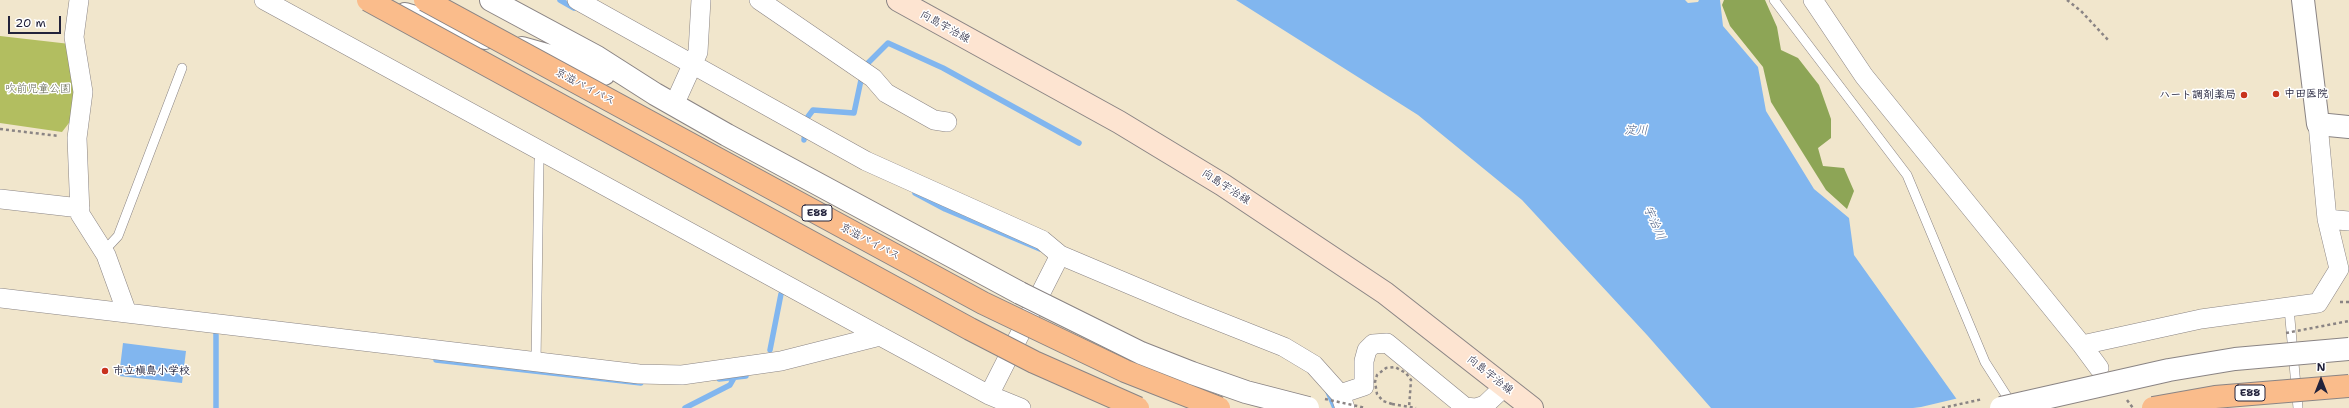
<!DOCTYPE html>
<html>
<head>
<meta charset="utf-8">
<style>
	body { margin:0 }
	#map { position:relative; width:2349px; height:408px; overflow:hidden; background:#f1e6cc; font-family:"Shantell Sans",sans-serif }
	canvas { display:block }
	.north { position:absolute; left:2301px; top:360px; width:40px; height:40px; -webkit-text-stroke:3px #fff; paint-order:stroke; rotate:0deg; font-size:11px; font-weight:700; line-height:16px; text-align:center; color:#22223b }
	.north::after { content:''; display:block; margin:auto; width:14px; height:18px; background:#22223b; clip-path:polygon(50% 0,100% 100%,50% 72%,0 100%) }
	.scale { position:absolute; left:8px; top:16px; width:53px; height:18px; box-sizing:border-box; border:2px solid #22223b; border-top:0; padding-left:5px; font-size:12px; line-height:14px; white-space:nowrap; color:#22223b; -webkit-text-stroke:3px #fff; paint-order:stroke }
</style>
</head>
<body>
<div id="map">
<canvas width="2349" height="408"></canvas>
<div class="north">N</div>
<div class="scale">20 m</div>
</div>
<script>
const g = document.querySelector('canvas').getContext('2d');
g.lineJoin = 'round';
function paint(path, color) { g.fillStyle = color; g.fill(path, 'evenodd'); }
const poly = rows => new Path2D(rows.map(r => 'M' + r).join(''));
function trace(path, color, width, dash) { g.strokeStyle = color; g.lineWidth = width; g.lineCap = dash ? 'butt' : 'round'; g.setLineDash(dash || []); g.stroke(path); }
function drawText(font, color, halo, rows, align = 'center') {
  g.font = font + ' "Shantell Sans","Klee One",sans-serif'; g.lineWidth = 3; g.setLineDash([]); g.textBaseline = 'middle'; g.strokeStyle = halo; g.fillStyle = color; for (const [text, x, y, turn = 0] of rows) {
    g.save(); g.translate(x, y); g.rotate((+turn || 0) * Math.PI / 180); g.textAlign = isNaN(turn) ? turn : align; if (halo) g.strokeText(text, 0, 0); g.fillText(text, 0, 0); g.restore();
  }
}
paint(poly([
	[0,36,70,44,77,90,72,119,62,132,0,123]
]), '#b2be60');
paint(poly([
	[1724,0,1765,0,1777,27,1781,50,1798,58,1819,85,1831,119,1831,138,1818,148,1823,166,1844,168,1854,191,1847,209,1826,190,1771,102,1763,67,1730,26,1722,5]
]), '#8da556');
paint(poly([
	[1236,0,1685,0,1688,3,1698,2,1699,0,1720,0,1723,26,1758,67,1766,111,1814,189,1849,218,1854,255,1963,408,1711,408,1647,335,1522,200,1418,115],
	[123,343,186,351,182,383,119,376]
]), '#81b6ef');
paint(poly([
	[1959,398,1965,408,1913,408,1921,407]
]), '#f1e6cc');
trace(poly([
	[560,0,574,8],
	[866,65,888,43,943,68,1079,143],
	[804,140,807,118,813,110,854,113,861,80],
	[915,193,945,209,1040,249],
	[216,333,216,408],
	[770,350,781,294],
	[436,360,641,383],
	[719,379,746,376],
	[1328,392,1335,408],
	[685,408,730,385,734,378]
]), '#81b6ef', 5.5);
const service = poly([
	[1774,0,1907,175,1985,362,2013,406],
	[104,251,118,236,182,68],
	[2289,308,2298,408],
	[536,362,539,161,542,151]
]);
const minor = poly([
	[79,0,74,37,83,92,77,138,80,214,106,255,127,313],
	[264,0,880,336,989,395,1021,408],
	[577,0,866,161,1042,240,1060,255,1188,309,1284,347,1314,365,1340,394,1345,408],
	[759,0,873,78,886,93,934,120,947,122],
	[1813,0,1864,76,2082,345,2201,319,2318,303,2339,269,2327,219,2318,124],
	[674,105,698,52,701,0],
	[0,199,80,208],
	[2327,219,2349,221],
	[0,298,639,374,682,375,781,361,880,336],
	[2082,345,2099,368],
	[1340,394,1364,386,1364,361,1367,350,1373,344,1387,343,1465,407,1475,408],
	[989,395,1060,255],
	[1476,408,1485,405,1504,387]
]);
const tertiary = poly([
	[491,0,597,57,655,94,727,135,1020,293],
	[2303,0,2318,124,2349,127],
	[405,14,485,38],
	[522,48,579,64,604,74]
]);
const secondary = poly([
	[898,0,1119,122,1223,185,1385,293,1532,408]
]);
trace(service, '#8a8484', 10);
trace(minor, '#8a8484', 20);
trace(tertiary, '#8a8484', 24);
trace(secondary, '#8a8484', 24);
trace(poly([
	[2067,0,2081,11,2109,41],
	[0,129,59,136],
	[2340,302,2349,302],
	[2127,400,2133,408],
	[1392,404,1416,408]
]), '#8a8484', 2.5, [3, 3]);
trace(service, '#fff', 9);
trace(minor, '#fff', 19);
trace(tertiary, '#fff', 22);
trace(secondary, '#fde4d1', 22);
const tertiaryBridge = poly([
	[1020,293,1141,353,1192,373,1246,392,1308,408],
	[2001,408,2169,370,2235,359,2349,349]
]);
const motorwayBridge = poly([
	[368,0,970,329,1034,362,1138,408],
	[425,0,983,303,1125,371,1219,408],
	[2153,408,2215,397,2349,386]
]);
trace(tertiaryBridge, '#8a8484', 24, []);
trace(motorwayBridge, '#8a8484', 24, []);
trace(poly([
	[2286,333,2349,321],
	[1325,399,1366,408],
	[1392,404,1383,401,1377,394,1375,382,1377,375,1386,368,1395,367,1406,373,1411,380,1409,408],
	[1942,408,1983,399]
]), '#8a8484', 2.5, [3, 3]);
trace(tertiaryBridge, '#fff', 22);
trace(motorwayBridge, '#fabc8b', 22);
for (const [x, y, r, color] of [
	[2276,94,4,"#c8321e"],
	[2244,95,4,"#c8321e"],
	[105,371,4,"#c8321e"]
]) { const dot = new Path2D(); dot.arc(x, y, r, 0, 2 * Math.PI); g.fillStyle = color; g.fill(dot); trace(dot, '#fff', 1.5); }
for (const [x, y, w] of [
	[817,213,30],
	[2250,393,30]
]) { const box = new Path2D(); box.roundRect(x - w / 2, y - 8, w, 16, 3); g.fillStyle = '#fff'; g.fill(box); trace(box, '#22223b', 1); }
drawText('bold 10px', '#22223b', null, [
	["E88",817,213],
	["E88",2250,393]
]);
drawText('11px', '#22223b', '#fff', [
	["向島宇治線",945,27,29],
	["京滋バイパス",585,87,28],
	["向島宇治線",1226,187,33],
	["京滋バイパス",870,242,28],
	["向島宇治線",1490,375,38]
]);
drawText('11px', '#5c604a', '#fff', [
	["吹前児童公園",38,89]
]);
drawText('bold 11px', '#22223b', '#fff', [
	["中田医院",2284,94],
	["ハート調剤薬局",2236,95,"right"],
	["市立槇島小学校",113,371]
], 'left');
drawText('italic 12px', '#485d83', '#fff', [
	["淀川",1636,131],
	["宇治川",1654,223,66]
]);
</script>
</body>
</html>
